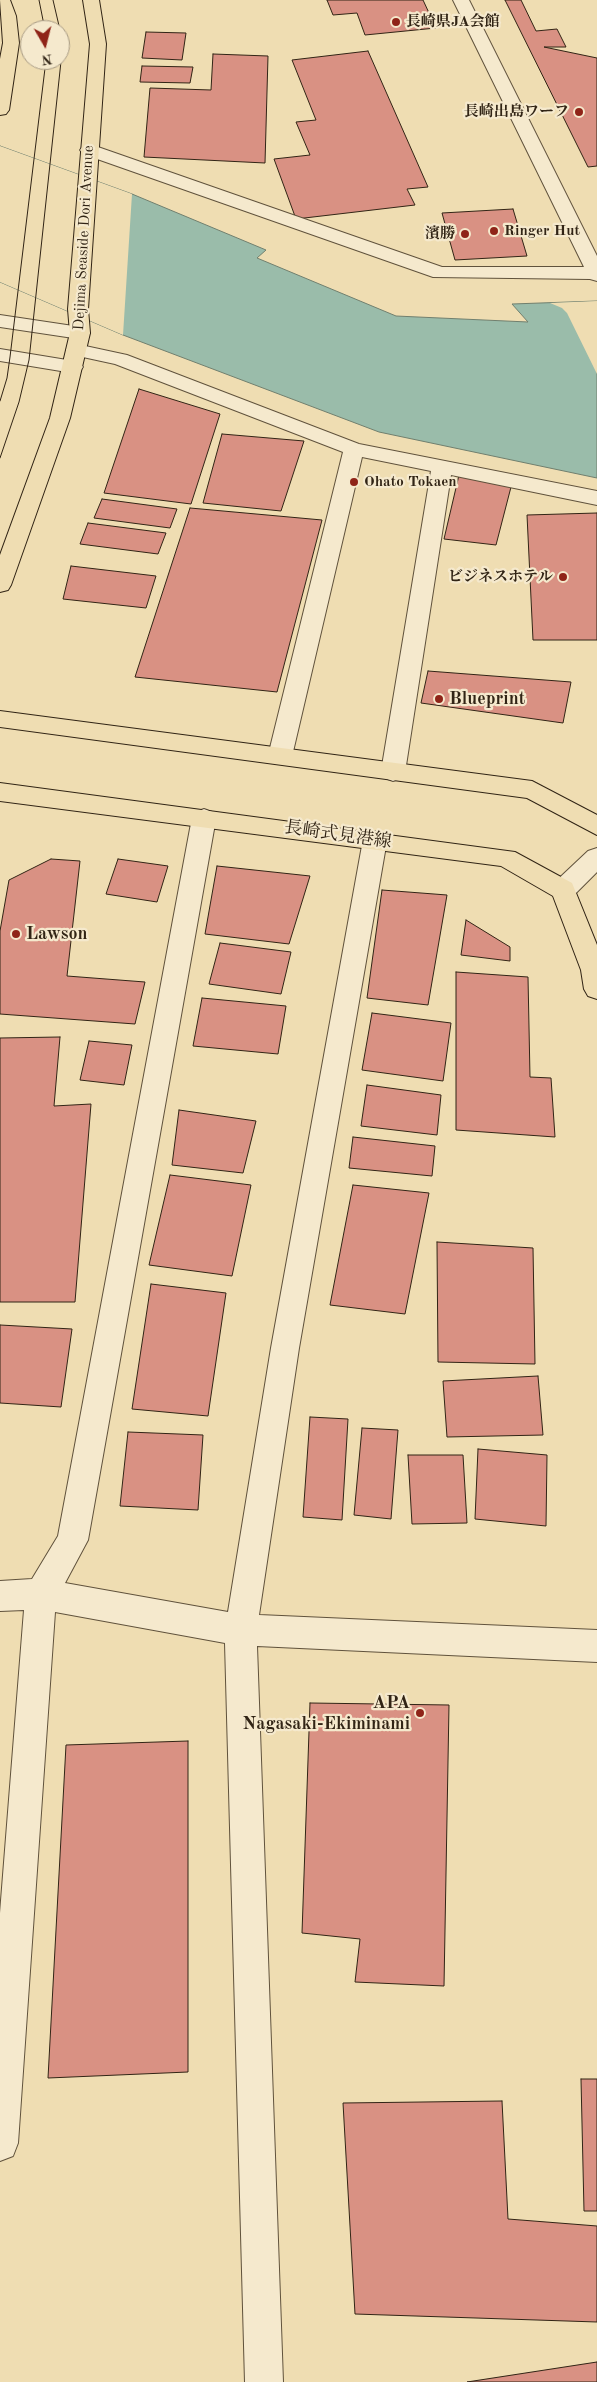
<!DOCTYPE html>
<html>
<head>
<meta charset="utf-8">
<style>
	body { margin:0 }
	#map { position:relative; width:597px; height:2382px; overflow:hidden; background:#efddb2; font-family:"Old Standard TT",serif }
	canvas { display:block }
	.north { position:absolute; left:20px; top:20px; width:50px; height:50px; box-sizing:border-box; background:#f5e9cd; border:1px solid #a79a83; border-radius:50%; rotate:172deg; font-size:14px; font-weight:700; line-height:20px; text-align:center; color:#312415 }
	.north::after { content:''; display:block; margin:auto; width:18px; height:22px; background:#8f2418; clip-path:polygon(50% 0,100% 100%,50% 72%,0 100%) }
</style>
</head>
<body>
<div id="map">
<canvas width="597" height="2382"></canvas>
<div class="north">N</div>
</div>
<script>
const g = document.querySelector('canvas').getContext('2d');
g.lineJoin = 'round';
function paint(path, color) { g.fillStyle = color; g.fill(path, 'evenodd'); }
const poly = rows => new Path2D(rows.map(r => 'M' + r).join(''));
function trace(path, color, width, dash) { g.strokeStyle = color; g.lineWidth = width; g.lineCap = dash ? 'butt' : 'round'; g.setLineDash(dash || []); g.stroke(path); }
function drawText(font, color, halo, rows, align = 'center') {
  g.font = font + ' "Old Standard TT","Noto Serif JP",serif'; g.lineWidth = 4.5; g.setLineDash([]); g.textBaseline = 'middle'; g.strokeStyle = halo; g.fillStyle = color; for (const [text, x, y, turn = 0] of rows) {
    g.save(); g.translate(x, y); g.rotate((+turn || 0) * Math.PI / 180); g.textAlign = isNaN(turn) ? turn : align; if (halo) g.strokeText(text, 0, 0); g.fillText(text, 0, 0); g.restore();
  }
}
const water = poly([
	[0,146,132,194,266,250,257,258,396,316,528,322,512,304,597,301,597,478,379,432,123,335,0,282,0,146]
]);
paint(water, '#9abcaa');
trace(water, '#707f6e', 1);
paint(poly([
	[0,146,132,194,123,335,0,282],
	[597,301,597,374,567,313,562,308,550,303]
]), '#efddb2');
const building = poly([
	[327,0,423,0,436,28,365,35,357,13,333,15,327,0],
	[505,0,521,0,536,31,557,29,566,47,544,47,597,58,597,166,588,167,505,0],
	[146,32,186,33,182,60,142,58,146,32],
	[368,51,428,187,407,189,415,205,296,219,274,159,310,155,296,122,316,120,292,60,368,51],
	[213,54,268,56,265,163,144,157,150,88,211,90,213,54],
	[142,66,193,67,190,83,140,82,142,66],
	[513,209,527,256,455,260,442,213,513,209],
	[139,389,220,414,191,504,104,493,139,389],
	[222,434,304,441,281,511,203,503,222,434],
	[459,475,511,487,496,545,444,539,459,475],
	[102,499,177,509,170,528,94,518,102,499],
	[190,508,322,520,277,692,135,677,190,508],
	[597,513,597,640,533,640,527,515,597,513],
	[88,523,166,533,158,554,80,544,88,523],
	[71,566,156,576,146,608,63,599,71,566],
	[428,671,571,682,563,723,421,703,428,671],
	[51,859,80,861,67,976,145,982,135,1024,0,1014,0,931,9,880,51,859],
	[118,859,168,866,157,902,106,894,118,859],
	[217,866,310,876,289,944,205,934,217,866],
	[382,890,447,895,428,1005,367,998,382,890],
	[466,920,510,947,510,961,461,955,466,920],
	[220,943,291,952,281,994,209,984,220,943],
	[456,972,528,977,530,1077,551,1078,555,1137,456,1130,456,972],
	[202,998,286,1006,278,1054,193,1046,202,998],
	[372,1013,451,1023,443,1081,362,1070,372,1013],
	[60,1037,54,1106,91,1104,75,1302,0,1302,0,1038,60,1037],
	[89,1041,132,1045,124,1085,80,1080,89,1041],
	[367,1085,441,1095,437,1135,361,1126,367,1085],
	[179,1110,256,1121,243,1173,172,1165,179,1110],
	[353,1137,435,1146,432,1176,349,1168,353,1137],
	[170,1175,251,1185,232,1276,149,1265,170,1175],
	[353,1185,429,1193,405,1314,330,1305,353,1185],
	[437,1242,533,1248,535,1364,438,1362,437,1242],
	[151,1284,226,1293,208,1416,132,1409,151,1284],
	[0,1325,72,1329,61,1407,0,1403,0,1325],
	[538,1376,543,1435,447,1437,443,1381,538,1376],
	[310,1417,348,1419,342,1520,303,1517,310,1417],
	[362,1428,398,1430,391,1519,354,1515,362,1428],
	[128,1432,203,1435,198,1510,120,1506,128,1432],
	[478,1449,547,1455,546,1526,475,1519,478,1449],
	[408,1455,463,1455,467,1523,412,1524,408,1455],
	[310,1703,449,1705,444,1986,355,1982,360,1939,302,1933,310,1703],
	[188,1741,188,2072,48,2078,66,1745,188,1741],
	[581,2079,597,2079,597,2211,584,2211,581,2079],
	[502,2101,508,2219,597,2226,597,2322,355,2314,343,2103,502,2101],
	[597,2362,597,2382,467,2382,597,2362]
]);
paint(building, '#d99183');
trace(building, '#312415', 1);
const minor = poly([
	[453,0,469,0,597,256,597,281,590,279,433,277,83,154,80,150,83,146,95,146,442,267,584,267,453,0],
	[0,315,80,327,87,329,90,333,87,337,80,339,0,327,0,315],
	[76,344,127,355,359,444,597,491,597,505,451,475,405,772,401,778,393,781,385,778,381,772,431,471,362,457,292,756,288,762,280,764,272,762,268,756,343,452,115,364,69,354,66,350,69,346,76,344],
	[0,349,73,361,80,363,83,367,80,371,73,373,0,361,0,349],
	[204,809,212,812,216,818,88,1540,65,1583,228,1612,271,1348,363,840,366,834,375,831,384,834,387,840,299,1348,259,1615,597,1630,597,1662,257,1646,283,2382,245,2382,225,1643,55,1612,18,2143,13,2156,0,2161,0,1913,24,1610,0,1611,0,1581,32,1579,58,1536,192,818,196,812,204,809],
	[597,848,597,872,572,897,563,899,554,897,551,890,554,883,588,851,597,848]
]);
const major = poly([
	[0,711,532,781,597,815,597,835,527,798,0,727,0,711],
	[0,783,515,852,572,883,597,945,597,999,588,996,584,989,581,970,553,896,501,866,0,801,0,783]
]);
const highway = poly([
	[0,0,10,0,16,16,19,43,9,110,6,114,0,115,0,59,3,43,0,0],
	[83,0,99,0,106,44,88,309,90,333,70,418,11,585,8,590,0,592,0,555,50,418,70,333,68,309,90,44,83,0]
]);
trace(minor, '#60523c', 2);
trace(major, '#312415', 2);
trace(highway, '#312415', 2);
paint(minor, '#f5e9cd');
paint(major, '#efddb2');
paint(highway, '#efddb2');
trace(poly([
	[39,0,45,30],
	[53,0,60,30],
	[0,401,7,378,10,357,46,60],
	[0,458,19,402,29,360,62,52,60,33]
]), '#312415', 1);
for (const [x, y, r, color] of [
	[396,22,5,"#8f2418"],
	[579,112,5,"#8f2418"],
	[494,231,5,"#8f2418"],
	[465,234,5,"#8f2418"],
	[354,482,5,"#8f2418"],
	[563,577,5,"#8f2418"],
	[439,699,5,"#8f2418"],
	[16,934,5,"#8f2418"],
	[420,1713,5,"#8f2418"]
]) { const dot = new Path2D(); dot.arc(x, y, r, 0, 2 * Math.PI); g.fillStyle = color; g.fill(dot); trace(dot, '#f5e9cd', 2); }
drawText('bold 15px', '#312415', '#f5e9cd', [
	["長崎県JA会館",406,22],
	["長崎出島ワーフ",569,112,"right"],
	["Ringer Hut",504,231],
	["濱勝",455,234,"right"],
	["Ohato Tokaen",364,482],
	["ビジネスホテル",553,577,"right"]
], 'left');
drawText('15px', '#312415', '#f5e9cd', [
	["Dejima Seaside Dori Avenue",84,238,-87]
]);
drawText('bold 18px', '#312415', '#f5e9cd', [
	["Blueprint",449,699],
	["Lawson",26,934],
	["APA",410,1703,"right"],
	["Nagasaki-Ekiminami",410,1724,"right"]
], 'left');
drawText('18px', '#312415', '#f5e9cd', [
	["長崎式見港線",338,835,8]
]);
</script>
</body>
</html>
